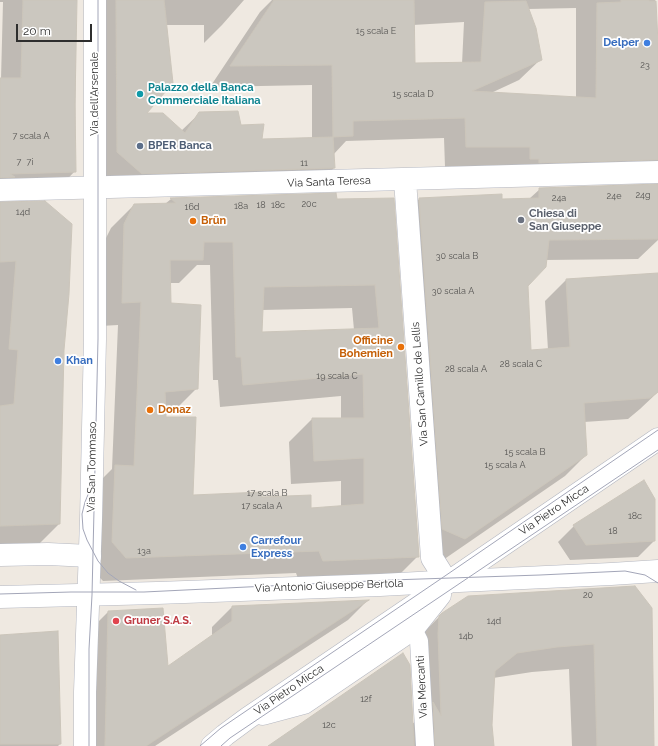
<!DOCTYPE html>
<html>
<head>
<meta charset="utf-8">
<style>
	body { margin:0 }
	#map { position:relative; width:658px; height:746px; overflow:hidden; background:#efe9e1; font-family:Raleway,sans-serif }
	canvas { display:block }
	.scale { position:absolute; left:16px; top:24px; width:76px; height:18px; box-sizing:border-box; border:2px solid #2e2e2e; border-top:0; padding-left:5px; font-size:12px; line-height:14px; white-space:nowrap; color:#2e2e2e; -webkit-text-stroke:3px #fff; paint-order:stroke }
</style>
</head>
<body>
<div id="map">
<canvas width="658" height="746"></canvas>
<div class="scale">20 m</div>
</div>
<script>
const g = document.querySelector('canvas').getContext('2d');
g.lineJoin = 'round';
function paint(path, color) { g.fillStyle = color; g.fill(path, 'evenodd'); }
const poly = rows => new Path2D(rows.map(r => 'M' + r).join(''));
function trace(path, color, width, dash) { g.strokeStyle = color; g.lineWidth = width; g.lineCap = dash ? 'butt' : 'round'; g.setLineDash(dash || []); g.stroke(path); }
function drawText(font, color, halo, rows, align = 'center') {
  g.font = font + ' Raleway,sans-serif'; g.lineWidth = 3.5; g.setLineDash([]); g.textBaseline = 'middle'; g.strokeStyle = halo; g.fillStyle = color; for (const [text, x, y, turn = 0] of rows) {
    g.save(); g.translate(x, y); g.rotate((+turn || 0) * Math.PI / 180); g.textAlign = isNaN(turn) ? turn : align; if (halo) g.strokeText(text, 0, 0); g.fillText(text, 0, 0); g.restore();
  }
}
paint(poly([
	[0,0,76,0,75,171,54,193,0,194,0,79,1,79,3,2,0,2],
	[97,0,244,0,222,25,204,43,204,25,166,25,145,114,181,131,200,113,240,126,261,140,312,139,312,85,210,87,260,12,272,0,655,0,658,66,658,161,445,167,444,138,346,141,333,155,334,168,315,187,123,192,98,171],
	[576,8,576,98,491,93,519,80,541,59,528,9],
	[464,22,462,64,414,64,413,25],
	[658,185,658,240,638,259,545,260,527,285,530,351,548,350,545,301,566,280,658,274,658,392,640,409,628,419,584,422,586,455,565,476,443,560,398,221,419,199,529,199,540,189],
	[335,194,336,200,393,199,418,556,394,580,300,584,296,573,103,581,89,566,92,489,112,469,118,325,100,326,101,248,111,228,134,205,165,204,171,199],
	[197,265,210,265,213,380,218,380,220,407,341,396,341,419,312,419,289,442,291,484,341,481,341,507,311,509,261,498,192,496,165,418,165,412,173,412,197,388,170,304,170,283,179,283],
	[352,308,354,330,261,333,262,310],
	[0,203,63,350,59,524,38,545,0,546],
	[574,526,654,541,638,557,570,560,558,542],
	[634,587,653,746,572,746,569,669,532,672,493,678,491,725,493,746,270,746,412,724,416,721,417,639,443,613],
	[367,601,348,620,155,746,86,746,88,632,108,612,167,668,212,636,212,627,232,607],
	[0,636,60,744,58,746,0,746]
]), '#0003');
const building = poly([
	[23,0,77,0,75,103,76,172,10,174,15,177,0,178,0,78,21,78,23,0],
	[116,0,164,0,173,83,147,113,163,113,185,133,199,112,238,111,241,125,264,124,262,139,333,137,335,168,142,174,117,152,116,0],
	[274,0,414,0,415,63,481,62,485,2,526,1,536,28,542,60,472,91,596,98,597,3,621,2,621,0,649,0,649,1,656,1,658,43,658,160,539,163,539,159,530,159,530,147,466,147,465,118,353,121,353,136,333,137,332,65,230,66,274,0],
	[658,184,658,239,549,240,546,267,528,286,531,350,570,347,566,279,658,273,658,392,650,398,584,403,587,455,465,539,442,529,419,198,502,194,502,199,539,198,539,188,658,184],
	[336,193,337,199,394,198,419,557,323,561,319,551,126,558,112,542,115,465,134,466,141,302,122,303,124,224,134,204,176,203,170,198,336,193],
	[204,242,233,242,236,357,241,357,243,385,363,374,364,418,312,418,314,461,364,458,364,504,311,508,311,495,262,497,262,492,193,495,196,417,166,417,165,392,198,389,201,305,171,303,170,260,203,260,204,242],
	[375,285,379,328,262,332,264,287,375,285],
	[45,201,72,224,69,294,64,350,60,524,0,526,0,406,14,404,18,350,9,349,16,261,0,262,0,202,45,201],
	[644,480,655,499,655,541,586,545,573,525,644,480],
	[635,586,652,608,654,746,597,746,594,644,557,647,517,653,495,671,492,725,494,746,435,746,433,702,441,716,438,634,439,616,442,613,468,596,635,586],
	[369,600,146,746,105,746,108,611,163,608,168,666,232,621,232,606,369,600],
	[58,631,61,744,0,744,0,635,58,631],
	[403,653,410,665,414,746,268,746,403,653]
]);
paint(building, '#cbc7bf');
trace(building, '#cbc5ba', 1);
const pedestrian = poly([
	[413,629,419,641,425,746]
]);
const minor = poly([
	[405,180,432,558,444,577,450,581],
	[0,190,658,172],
	[0,555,48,554,90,556],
	[0,597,157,593,380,585,437,582,611,574,658,571]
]);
const tertiary = poly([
	[263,714,304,703,413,629,440,595],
	[85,746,85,692,91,520,95,339,95,0],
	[212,746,225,735,248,718,450,581,658,439]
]);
trace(pedestrian, '#b4b7c1', 19);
trace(minor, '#b4b7c1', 23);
trace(tertiary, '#b4b7c1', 23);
trace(pedestrian, '#fff', 18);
trace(minor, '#fff', 22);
trace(tertiary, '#fff', 22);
trace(poly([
	[92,485,85,502,82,514,83,529,87,540,98,561,108,573,119,581,136,590],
	[0,594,71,592,144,592,391,580,540,575,625,571,645,575,658,583],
	[89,746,89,649,92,595,98,339,98,0],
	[200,746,221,728,442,578,658,430],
	[221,746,230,738,658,450]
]), '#a3a6b8', 1);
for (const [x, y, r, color] of [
	[647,43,4,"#3f7fe0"],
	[140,94,4,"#0f9aa8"],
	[140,146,4,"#5c6f8a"],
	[521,220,4,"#6b7280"],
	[193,221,4,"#e8710a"],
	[401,347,4,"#e8710a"],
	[58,361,4,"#3f7fe0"],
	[150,410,4,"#e8710a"],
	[243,547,4,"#3f7fe0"],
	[116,621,4,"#e0444e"]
]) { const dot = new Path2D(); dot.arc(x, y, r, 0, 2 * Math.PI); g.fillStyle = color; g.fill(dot); trace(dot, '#fff', 1.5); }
drawText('9px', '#555452', null, [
	["15 scala E",376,31],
	["23",645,65],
	["15 scala D",413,94],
	["7 scala A",31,136],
	["7",19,162],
	["7i",30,162],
	["11",304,163],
	["24g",643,195],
	["24e",614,196],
	["24a",559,198],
	["20c",309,204],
	["18",261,205],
	["18c",278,205],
	["18a",241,206],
	["16d",192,207],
	["14d",23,212],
	["30 scala B",457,256],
	["30 scala A",453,291],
	["28 scala C",521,364],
	["28 scala A",466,369],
	["19 scala C",337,376],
	["15 scala B",525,452],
	["15 scala A",505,465],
	["17 scala B",267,493],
	["17 scala A",262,506],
	["18c",635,516],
	["18",613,531],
	["13a",144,551],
	["20",588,595],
	["14d",494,621],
	["14b",466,636],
	["12f",366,699],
	["12c",329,725]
]);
drawText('bold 11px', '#366cbe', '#fff', [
	["Delper",639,43,"right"],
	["Khan",66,361],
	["Carrefour",251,541],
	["Express",251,554]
], 'left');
drawText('bold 11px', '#0d838f', '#fff', [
	["Palazzo della Banca",148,88],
	["Commerciale Italiana",148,101]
], 'left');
drawText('11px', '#2e2e2e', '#fff', [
	["Via dell'Arsenale",95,94,-90],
	["Via Santa Teresa",329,182,-2],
	["Via San Camillo de Lellis",420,384,-94],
	["Via San Tommaso",92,467,-89],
	["Via Pietro Micca",554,510,-34],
	["Via Antonio Giuseppe Bertola",329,586,-2],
	["Via Mercanti",422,687,-93],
	["Via Pietro Micca",289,690,-34]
]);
drawText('bold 11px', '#4e5e75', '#fff', [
	["BPER Banca",148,146]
], 'left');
drawText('bold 11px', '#5b616d', '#fff', [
	["Chiesa di",529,214],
	["San Giuseppe",529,227]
], 'left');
drawText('bold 11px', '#c56008', '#fff', [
	["Brün",201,221],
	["Officine",393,341,"right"],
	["Bohemien",393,354,"right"],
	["Donaz",158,410]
], 'left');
drawText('bold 11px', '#be3a42', '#fff', [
	["Gruner S.A.S.",124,621]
], 'left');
</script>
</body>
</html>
